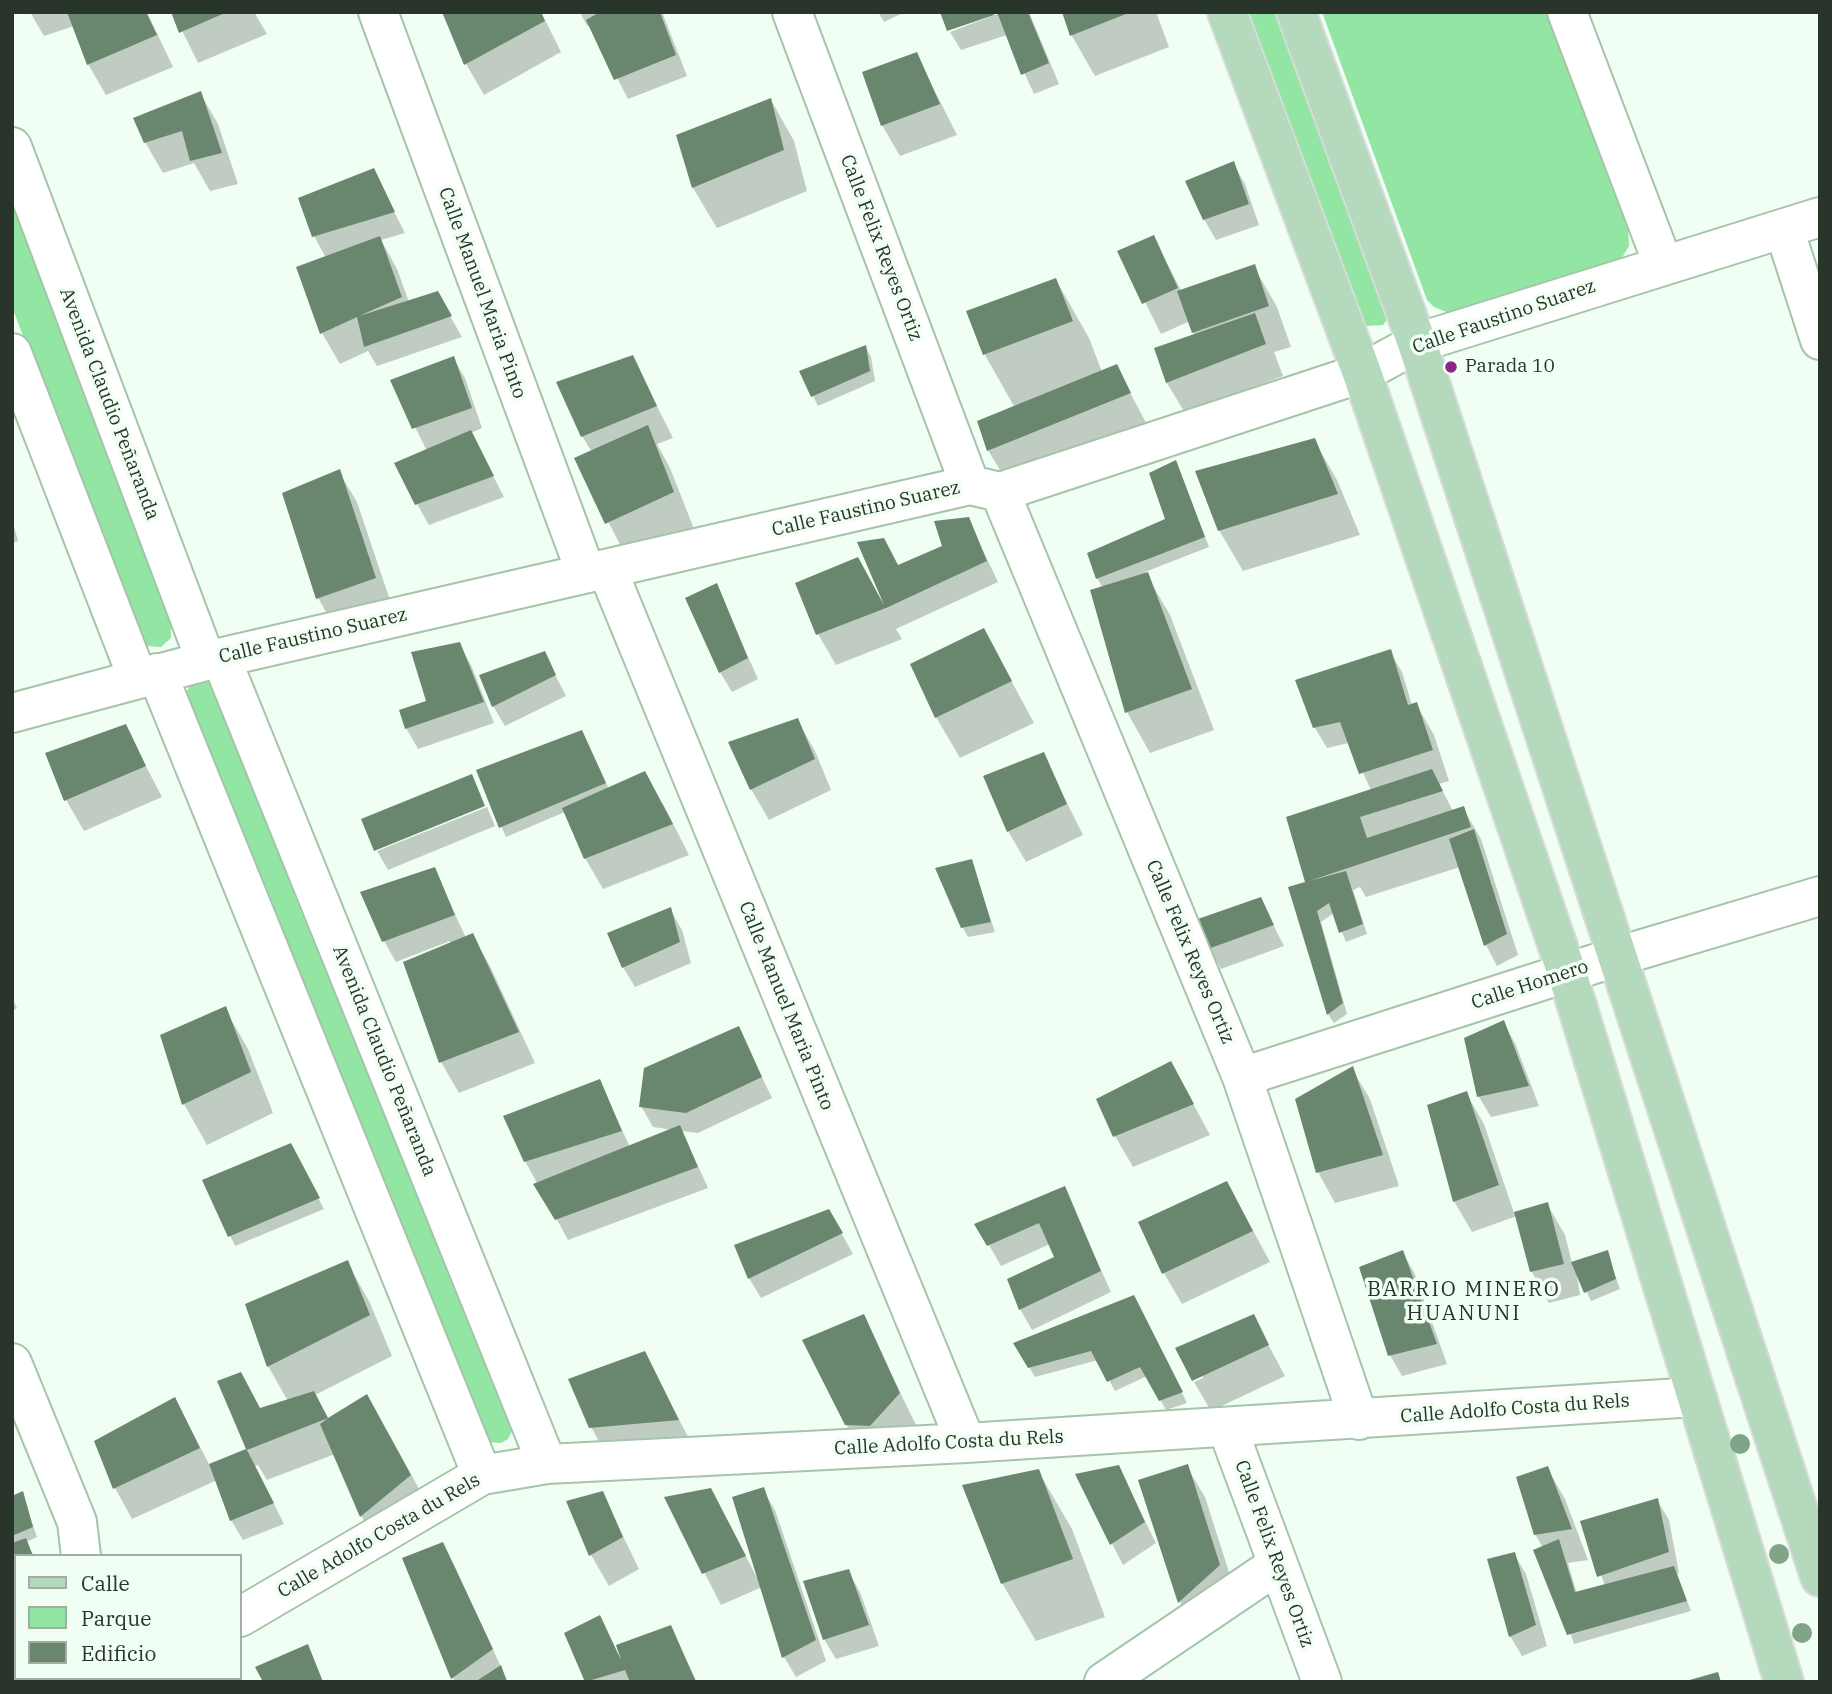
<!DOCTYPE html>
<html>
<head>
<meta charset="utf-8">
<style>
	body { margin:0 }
	#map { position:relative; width:1832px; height:1694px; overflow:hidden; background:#f1fef3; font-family:"IBM Plex Serif",serif }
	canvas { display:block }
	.frame { position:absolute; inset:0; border:14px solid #29352b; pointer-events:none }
	.legend { position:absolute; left:14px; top:1554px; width:228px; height:126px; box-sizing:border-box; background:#f1fef3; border:2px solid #a1aea3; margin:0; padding:9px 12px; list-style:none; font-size:21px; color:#29352b }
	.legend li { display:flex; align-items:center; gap:14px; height:35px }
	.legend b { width:35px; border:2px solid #a1aea3 }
</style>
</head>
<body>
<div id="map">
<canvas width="1832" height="1694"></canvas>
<div class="frame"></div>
<ul class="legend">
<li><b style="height:9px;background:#b5d9bc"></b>Calle</li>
<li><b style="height:19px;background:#93e5a4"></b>Parque</li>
<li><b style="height:19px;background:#69866e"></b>Edificio</li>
</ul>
</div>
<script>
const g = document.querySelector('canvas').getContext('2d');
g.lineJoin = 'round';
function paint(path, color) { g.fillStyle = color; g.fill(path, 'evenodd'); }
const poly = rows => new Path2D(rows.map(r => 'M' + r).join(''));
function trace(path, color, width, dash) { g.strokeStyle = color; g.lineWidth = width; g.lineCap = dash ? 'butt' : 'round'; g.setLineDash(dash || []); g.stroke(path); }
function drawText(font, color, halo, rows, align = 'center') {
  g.font = font + ' "IBM Plex Serif",serif'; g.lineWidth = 7; g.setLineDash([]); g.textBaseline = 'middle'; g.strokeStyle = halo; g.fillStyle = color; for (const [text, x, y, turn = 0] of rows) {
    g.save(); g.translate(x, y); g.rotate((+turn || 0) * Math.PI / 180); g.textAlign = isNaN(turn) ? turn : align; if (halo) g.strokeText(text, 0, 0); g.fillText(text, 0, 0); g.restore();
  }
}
paint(poly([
	[1248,12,1280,12,1389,317,1383,325,1366,326,1359,317],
	[1322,12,1548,12,1628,226,1629,246,1623,256,1615,262,1454,315,1434,307,1427,300],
	[12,201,171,624,171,638,161,647,146,646,137,636,12,307],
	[207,679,214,682,514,1427,508,1439,501,1443,488,1442,184,695,192,683]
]), '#93e5a4');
paint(poly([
	[30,12,147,12,173,67,106,95,88,64,74,26,44,36],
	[173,12,254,12,267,34,198,63],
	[444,12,541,12,561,52,484,95,466,64],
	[580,12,662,12,687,76,628,99,590,25,587,26],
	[878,12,905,12,884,22],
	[1002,12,1029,12,1059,84,1034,94,1007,35,961,50,950,32],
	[1064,12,1156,12,1169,47,1095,76,1072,36],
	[916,54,957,135,900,156,882,125],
	[200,93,218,124,238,184,210,191,194,163,163,173,145,142],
	[771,100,794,141,807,191,717,228,693,188,678,136],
	[1233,163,1245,184,1259,225,1216,240,1204,219],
	[373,171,405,233,381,240,397,269,409,302,437,293,462,337,377,366,368,351,340,364,322,333,326,258,314,236],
	[1153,237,1182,292,1254,267,1277,307,1291,347,1274,352,1283,376,1185,413,1167,383,1156,349,1195,336,1190,321,1161,334,1120,252],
	[1056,280,1089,338,1102,372,1116,366,1152,434,1012,490,988,450,1015,408,985,355,968,312],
	[866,347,871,357,875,381,818,406,813,396],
	[632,357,673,438,657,444,670,468,696,534,630,564,576,459,592,452,582,436],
	[453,358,465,378,482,428,471,433,504,497,429,525,417,504,427,451,392,381],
	[1314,440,1337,480,1360,535,1243,571,1219,530],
	[1176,463,1209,547,1145,572,1170,615,1214,730,1150,753,1127,712,1103,588,1097,578,1167,520],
	[339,472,357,502,393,609,336,629,318,598,285,494],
	[12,519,18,541,12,543],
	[968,519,998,582,896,629,902,639,836,665,818,634,857,559,885,609,898,567,944,547],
	[716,586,758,679,732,692,720,672],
	[459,644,471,665,494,723,418,749,406,728,428,702],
	[1390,652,1402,672,1412,705,1416,704,1434,735,1449,781,1439,784,1453,811,1463,808,1481,839,1518,955,1497,966,1486,945,1460,867,1366,897,1360,887,1353,890,1367,934,1346,942,1334,913,1321,922,1347,1014,1334,1023,1328,1014,1307,881,1371,790,1349,743,1327,748,1315,728,1297,681],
	[544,653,566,696,505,726,493,706],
	[1006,671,1034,723,960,758,936,717],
	[797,720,815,751,831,790,769,820,751,789],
	[125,726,162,797,84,831,66,800,47,754],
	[587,742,609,789,663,804,689,855,603,889,585,858,565,812,506,837,492,805],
	[1043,755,1083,835,1026,862,1008,831],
	[487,807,495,826,388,870,377,851],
	[971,861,995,932,968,937,963,928],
	[434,869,466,938,472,935,490,966,535,1063,459,1093,441,1062,450,941,396,962,384,941],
	[1260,899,1284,946,1221,969,1209,948],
	[670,909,682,930,691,963,635,987,623,967],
	[12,998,17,1008,12,1011],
	[225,1009,248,1049,273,1113,207,1145,184,1104,162,1036],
	[1503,1022,1515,1043,1539,1106,1491,1117,1479,1097,1466,1039],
	[738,1028,772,1098,698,1133,682,1131,708,1188,568,1240,525,1161,599,1081,630,1147,673,1130,653,1127,641,1106],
	[1352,1069,1370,1099,1399,1186,1335,1203,1318,1172],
	[1466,1093,1484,1124,1514,1213,1547,1204,1565,1235,1572,1263,1607,1253,1620,1289,1591,1301,1576,1270,1580,1295,1549,1303,1532,1272,1517,1216,1472,1232,1454,1201],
	[1188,1094,1210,1135,1133,1167,1115,1136],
	[296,1155,324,1209,235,1246,205,1181],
	[1064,1188,1111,1292,1032,1330,1020,1309,1056,1258,1050,1244,1001,1266,977,1224],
	[829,1211,853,1254,761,1298,749,1278],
	[1244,1214,1270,1262,1182,1304,1164,1273],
	[1402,1252,1414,1272,1447,1364,1402,1376,1390,1355],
	[347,1262,370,1303,392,1356,315,1395,329,1420,390,1436,434,1516,385,1557,362,1517,335,1454,267,1480,258,1465,255,1466,284,1524,243,1540,231,1520,217,1480,132,1519,115,1488,96,1442,175,1399,210,1466,249,1450,219,1382,261,1410,288,1401,268,1366,247,1305],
	[1139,1307,1187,1403,1166,1410,1147,1376,1115,1391,1098,1360,1035,1377,1016,1344],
	[863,1316,916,1425,888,1457,864,1455,846,1424],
	[1253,1316,1285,1376,1211,1411,1194,1382,1203,1378,1202,1375],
	[644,1353,695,1450,609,1459,591,1427],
	[1118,1467,1156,1543,1123,1565,1077,1475],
	[1187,1467,1205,1497,1237,1597,1197,1632,1180,1602,1140,1481],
	[1547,1468,1565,1499,1588,1560,1568,1563,1577,1594,1605,1586,1582,1522,1657,1500,1669,1520,1679,1573,1677,1574,1691,1611,1574,1644,1543,1548,1535,1534],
	[1038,1471,1072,1529,1105,1617,1036,1641,1002,1583],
	[763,1490,775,1510,826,1661,796,1677,784,1657,762,1587,721,1605,666,1498,728,1521,757,1578],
	[602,1493,639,1569,609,1586,591,1555,568,1502],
	[22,1494,37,1537,26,1542,34,1556,16,1556,16,1640,12,1642,12,1498],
	[442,1545,454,1565,508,1682,455,1682,453,1678,404,1559],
	[1514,1554,1526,1574,1547,1646,1522,1656,1510,1636],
	[848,1571,860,1592,879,1646,836,1659,824,1639],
	[670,1627,697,1682,587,1682,566,1634,620,1659]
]), '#0003');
paint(poly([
	[67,12,146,12,157,35,87,65],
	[171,12,227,12,179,33],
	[442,12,541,12,545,21,464,65],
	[600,12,660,12,676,55,614,80,586,20],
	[940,12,993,12,994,15,947,31],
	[997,12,1028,12,1049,63,1021,75],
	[1062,12,1131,12,1070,36],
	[917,52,940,104,881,126,862,72],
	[201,91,222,153,190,161,182,131,144,143,133,118],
	[771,98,784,150,692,188,676,135],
	[1234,161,1249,204,1203,220,1185,181],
	[374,168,395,212,312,237,298,198],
	[1154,235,1178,288,1142,304,1117,251],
	[380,236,402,297,359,316,438,291,452,316,364,347,357,317,320,334,296,267],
	[1255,264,1269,306,1192,333,1177,291],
	[1056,278,1073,321,983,355,966,311],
	[1255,313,1266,344,1166,383,1154,348],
	[866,345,870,371,811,397,799,371],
	[633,355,657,406,581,437,556,382],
	[454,356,472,408,412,429,390,380],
	[1117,364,1131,393,987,451,977,421],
	[648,425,674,492,605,524,574,458],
	[471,430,494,476,415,505,394,463],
	[1315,438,1338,494,1218,531,1195,471],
	[1176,460,1205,537,1096,579,1087,553,1165,519,1149,473],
	[340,469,376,578,316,599,282,493],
	[969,517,987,561,886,608,816,635,795,583,858,557,884,605,857,542,884,538,898,565,942,546,934,521],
	[1148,572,1192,689,1125,713,1090,590],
	[717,583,748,658,719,673,685,598],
	[984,628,1012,681,935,718,910,664],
	[460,642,484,702,405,729,399,710,426,701,411,652],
	[1391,649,1408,705,1417,702,1433,750,1359,774,1340,722,1313,728,1295,680],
	[545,651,556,675,492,707,479,675],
	[798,718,815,759,750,790,728,742],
	[126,724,146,766,64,801,45,753],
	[582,730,606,783,499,828,476,770],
	[1044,752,1067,804,1007,832,983,776],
	[1432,769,1443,791,1360,817,1367,838,1464,806,1471,827,1309,881,1346,871,1363,924,1339,933,1329,903,1317,911,1343,1003,1327,1015,1288,887,1305,882,1286,817],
	[645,771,673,824,584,859,562,808],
	[472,774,485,806,374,851,361,819],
	[1474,829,1507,934,1484,946,1449,839],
	[972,859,991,922,961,928,935,868],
	[435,867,455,915,382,942,360,892],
	[1261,897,1274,925,1208,949,1195,920],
	[671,907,680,942,622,968,607,933],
	[473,933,519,1032,439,1063,403,962],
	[226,1006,251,1072,182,1105,160,1035],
	[1504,1020,1529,1086,1477,1097,1464,1038],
	[739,1026,762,1077,686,1113,639,1107,644,1068],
	[1171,1061,1194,1104,1113,1137,1096,1099],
	[1353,1066,1383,1155,1316,1173,1295,1099],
	[600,1079,622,1131,524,1162,503,1116],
	[1467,1091,1499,1185,1453,1202,1427,1105],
	[680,1125,698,1167,555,1220,533,1184],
	[291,1143,320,1198,228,1237,202,1180],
	[1227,1181,1253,1231,1162,1274,1138,1222],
	[1065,1186,1101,1271,1019,1310,1007,1279,1054,1257,1039,1223,987,1246,974,1224],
	[1548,1202,1564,1264,1530,1272,1514,1212],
	[829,1209,843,1233,748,1279,734,1245],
	[1403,1250,1437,1344,1388,1356,1359,1267],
	[1608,1250,1616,1279,1584,1293,1571,1262],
	[348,1260,370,1315,267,1367,245,1304],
	[1134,1295,1183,1392,1159,1401,1140,1367,1107,1382,1091,1351,1028,1368,1013,1343],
	[864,1314,900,1393,870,1426,845,1425,802,1340],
	[1254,1314,1269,1345,1192,1381,1175,1348],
	[645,1351,679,1420,589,1428,568,1379],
	[241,1372,260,1408,314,1391,328,1418,367,1394,411,1475,360,1517,320,1424,328,1418,247,1450,274,1503,230,1521,209,1464,246,1449,217,1381],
	[175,1397,200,1448,113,1489,94,1441],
	[1188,1464,1220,1565,1178,1603,1138,1480],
	[1119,1465,1145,1522,1110,1545,1075,1474],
	[1548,1466,1572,1529,1534,1535,1516,1477],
	[1039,1469,1073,1559,1001,1584,962,1485],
	[764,1487,816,1640,782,1658,732,1497],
	[711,1488,746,1556,702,1574,664,1497],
	[23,1491,33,1527,12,1536,12,1496],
	[603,1491,623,1537,589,1556,566,1501],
	[1658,1498,1669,1552,1597,1577,1580,1521],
	[26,1538,33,1556,16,1556,16,1601,12,1603,12,1543],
	[1559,1539,1575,1592,1674,1566,1687,1601,1567,1635,1533,1550],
	[443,1542,493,1649,451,1679,402,1558],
	[1515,1552,1536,1625,1509,1637,1487,1559],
	[849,1569,869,1625,823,1640,803,1581],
	[600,1615,621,1660,616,1645,671,1625,696,1682,630,1682,625,1670,585,1682,564,1633],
	[308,1644,323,1682,263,1682,255,1667],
	[501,1665,507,1682,475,1682],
	[1718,1672,1721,1682,1686,1682,1686,1681]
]), '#69866e');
const minor = poly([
	[378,12,586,573],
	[792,12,970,485],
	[1567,12,1663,264],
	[12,147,206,661],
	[1784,229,1820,340],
	[12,353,138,679],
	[1000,492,1242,1077,1359,1420],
	[607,569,966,1443],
	[221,658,547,1464],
	[157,673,482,1475],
	[12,713,206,661,970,485,1000,492,1362,373,1417,343,1820,217],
	[1242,1077,1619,956,1820,896],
	[12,1363,77,1522,81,1556],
	[1227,1427,1322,1682],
	[240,1617,482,1475,547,1464,966,1443,1696,1397],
	[98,1678,98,1682],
	[131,1682,137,1678],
	[1104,1682,1277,1565]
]);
const major = poly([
	[1227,12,1362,373,1567,973,1784,1682],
	[1296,12,1417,343,1820,1577]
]);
trace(minor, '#a5c4aa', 42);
trace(major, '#d8dbd9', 42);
trace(minor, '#fff', 38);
trace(major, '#b5d9bc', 38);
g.fillStyle = '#7fa488';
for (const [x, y] of [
	[1740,1444],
	[1779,1554],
	[1802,1633]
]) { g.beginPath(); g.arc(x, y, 10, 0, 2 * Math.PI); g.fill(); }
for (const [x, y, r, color] of [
	[1451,367,7,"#8d2489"]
]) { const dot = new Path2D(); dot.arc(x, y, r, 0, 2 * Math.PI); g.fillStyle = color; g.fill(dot); trace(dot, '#f1fef3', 2.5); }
drawText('19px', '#29352b', '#f1fef3', [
	["Calle Felix Reyes Ortiz",881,248,69],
	["Calle Manuel Maria Pinto",482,293,70],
	["Calle Faustino Suarez",1504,317,-19],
	["Avenida Claudio Peñaranda",109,404,69],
	["Calle Faustino Suarez",866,509,-13],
	["Calle Faustino Suarez",313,636,-13],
	["Calle Felix Reyes Ortiz",1190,952,67],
	["Calle Homero",1530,985,-18],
	["Calle Manuel Maria Pinto",786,1006,68],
	["Avenida Claudio Peñaranda",384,1061,68],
	["Calle Adolfo Costa du Rels",1515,1409,-4],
	["Calle Adolfo Costa du Rels",949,1443,-3],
	["Calle Adolfo Costa du Rels",379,1536,-30],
	["Calle Felix Reyes Ortiz",1274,1554,70]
]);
drawText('19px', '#29352b', '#f1fef3', [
	["Parada 10",1465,367]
], 'left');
g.letterSpacing = '2px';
drawText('21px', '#29352b', '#f1fef3', [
	["BARRIO MINERO",1464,1290],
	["HUANUNI",1464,1314]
]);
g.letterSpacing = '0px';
</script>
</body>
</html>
